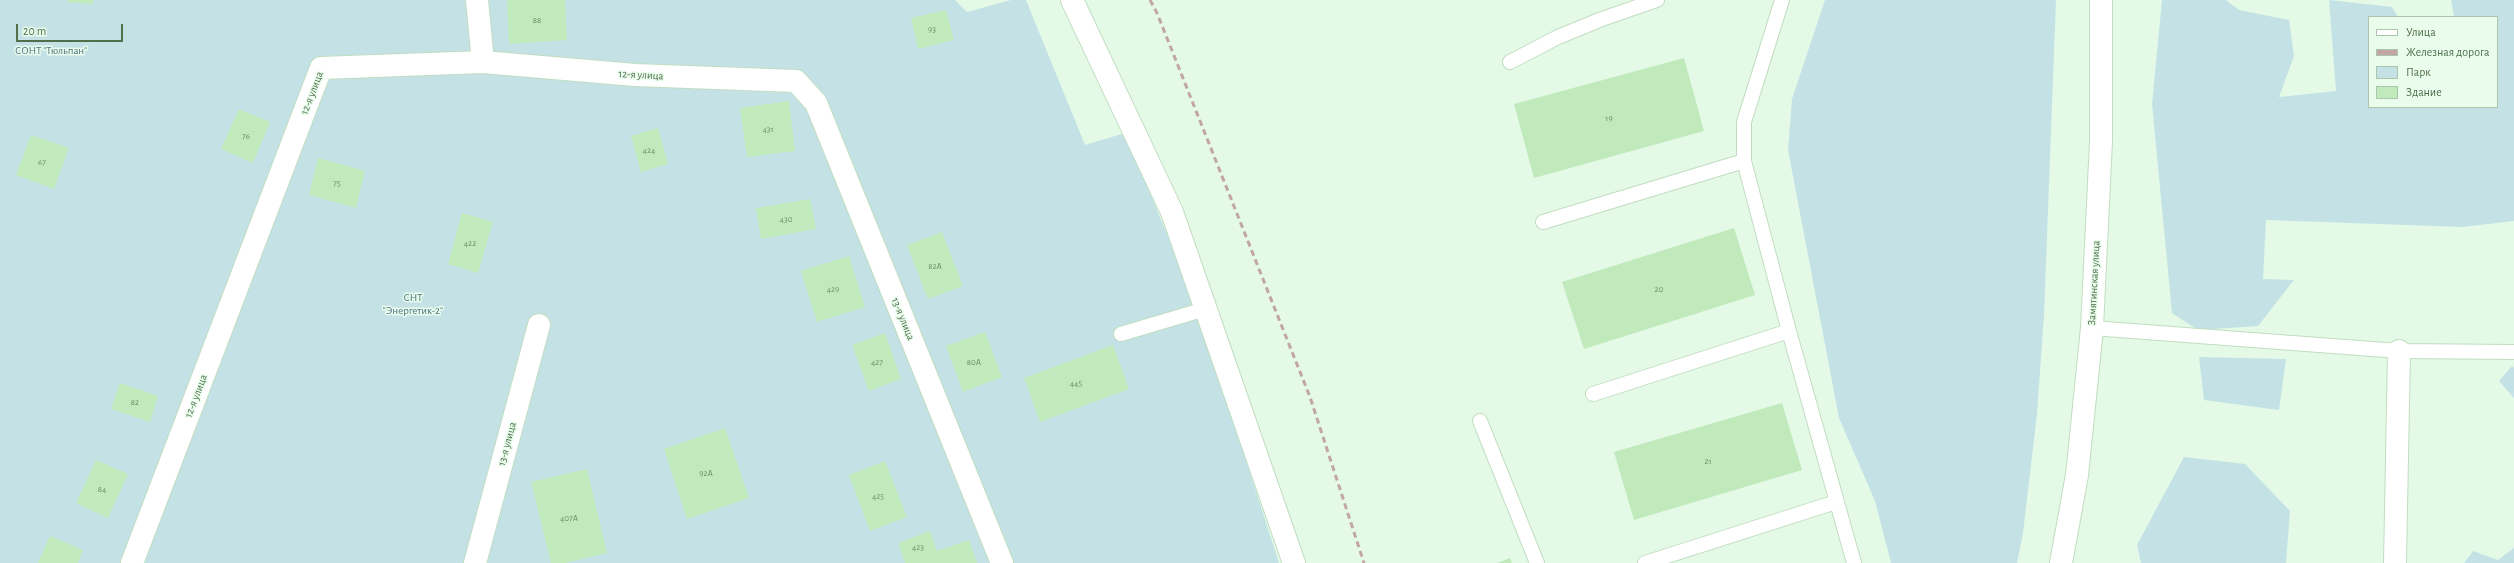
<!DOCTYPE html>
<html>
<head>
<meta charset="utf-8">
<style>
	body { margin:0 }
	#map { position:relative; width:2514px; height:563px; overflow:hidden; background:#e4fae7; font-family:"Alegreya Sans",sans-serif }
	canvas { display:block }
	.legend { position:absolute; left:2368px; top:16px; width:130px; height:92px; box-sizing:border-box; background:#eafded; border:1px solid #acc5ad; margin:0; padding:5px 7px; list-style:none; font-size:12px; color:#50704c }
	.legend li { display:flex; align-items:center; gap:8px; height:20px }
	.legend b { width:20px; border:1px solid #acc5ad }
	.scale { position:absolute; left:16px; top:24px; width:107px; height:18px; box-sizing:border-box; border:2px solid #50704c; border-top:0; padding-left:5px; font-size:12px; line-height:14px; white-space:nowrap; color:#50704c; -webkit-text-stroke:3px #eafded; paint-order:stroke }
</style>
</head>
<body>
<div id="map">
<canvas width="2514" height="563"></canvas>
<ul class="legend">
<li><b style="height:5px;background:#fff"></b>Улица</li>
<li><b style="height:5px;background:#c2a6a4"></b>Железная дорога</li>
<li><b style="height:11px;background:#c4e2e6"></b>Парк</li>
<li><b style="height:11px;background:#c0eabc"></b>Здание</li>
</ul>
<div class="scale">20 m</div>
</div>
<script>
const g = document.querySelector('canvas').getContext('2d');
g.lineJoin = 'round';
function paint(path, color) { g.fillStyle = color; g.fill(path, 'evenodd'); }
const poly = rows => new Path2D(rows.map(r => 'M' + r).join(''));
function trace(path, color, width, dash) { g.strokeStyle = color; g.lineWidth = width; g.lineCap = dash ? 'butt' : 'round'; g.setLineDash(dash || []); g.stroke(path); }
function drawText(font, color, halo, rows, align = 'center') {
  g.font = font + ' "Alegreya Sans",sans-serif'; g.lineWidth = 3; g.setLineDash([]); g.textBaseline = 'middle'; g.strokeStyle = halo; g.fillStyle = color; for (const [text, x, y, turn = 0] of rows) {
    g.save(); g.translate(x, y); g.rotate((+turn || 0) * Math.PI / 180); g.textAlign = isNaN(turn) ? turn : align; if (halo) g.strokeText(text, 0, 0); g.fillText(text, 0, 0); g.restore();
  }
}
paint(poly([
	[0,0,955,0,967,12,1011,0,1026,0,1085,145,1125,133,1194,299,1279,563,0,563],
	[1825,0,2056,0,2044,315,2037,414,2023,533,2017,563,1891,563,1875,501,1839,418,1788,150,1792,99],
	[2162,0,2226,0,2239,10,2289,20,2294,56,2279,97,2336,91,2329,0,2392,7,2398,17,2369,17,2369,107,2497,107,2497,17,2454,17,2451,0,2514,0,2514,221,2462,227,2266,220,2263,279,2294,280,2258,326,2198,330,2172,313,2152,104],
	[2199,357,2286,359,2279,410,2204,400],
	[2512,366,2514,368,2514,398,2499,381],
	[2184,457,2245,464,2290,511,2286,563,2141,563,2137,545],
	[2514,548,2514,563,2464,563,2473,551,2498,560]
]), '#c4e2e6');
paint(poly([
	[67,0,93,0,93,4,67,2],
	[507,0,565,0,567,40,509,44],
	[946,10,954,40,918,49,911,18],
	[1684,58,1704,131,1534,178,1514,104],
	[789,101,795,151,747,157,740,108],
	[239,109,270,122,253,163,221,149],
	[658,128,668,164,641,172,631,136],
	[31,135,69,148,54,189,16,175],
	[318,158,365,171,356,208,309,195],
	[810,199,816,229,761,239,756,208],
	[462,213,493,222,478,273,448,264],
	[1734,228,1755,295,1584,349,1562,282],
	[942,232,963,286,928,299,907,245],
	[849,256,865,307,817,322,801,271],
	[985,332,1002,377,963,392,946,346],
	[885,333,901,379,869,391,852,345],
	[1113,345,1129,389,1040,422,1024,378],
	[120,383,158,396,150,422,111,409],
	[1782,403,1802,470,1634,520,1614,452],
	[725,428,749,498,687,519,664,449],
	[96,460,128,474,108,518,76,503],
	[885,461,907,517,870,531,849,475],
	[587,469,607,553,565,563,551,563,531,482],
	[930,531,937,551,969,540,977,563,905,563,898,543],
	[50,536,83,550,78,563,38,563],
	[1510,558,1512,563,1497,563]
]), '#c0eabc');
const service = poly([
	[1782,0,1744,122,1744,161,1789,331,1854,563],
	[1510,62,1558,37,1602,19,1657,0],
	[1543,222,1744,161],
	[2092,328,2399,351,2514,352],
	[1121,334,1205,309],
	[1593,394,1789,331],
	[1480,421,1537,563],
	[1645,563,1836,502]
]);
const minor = poly([
	[477,0,483,62],
	[1072,0,1172,212,1294,563],
	[132,563,321,68,483,62,635,75,796,81,816,103,1002,563],
	[475,563,539,325],
	[2395,563,2399,351]
]);
const tertiary = poly([
	[2061,563,2077,475,2092,328,2101,141,2101,0]
]);
trace(service, '#c1ddc1', 16);
trace(minor, '#c1ddc1', 24);
trace(tertiary, '#c1ddc1', 24);
trace(service, '#fff', 14);
trace(minor, '#fff', 22);
trace(tertiary, '#fff', 22);
trace(poly([
	[1150,0,1157,13,1310,397,1364,563]
]), '#c2a6a4', 3, [6, 4]);
drawText('9px', '#6c8e68', null, [
	["88",537,20],
	["93",932,29],
	["19",1609,118],
	["431",768,129],
	["76",246,136],
	["424",649,150],
	["67",42,162],
	["75",337,183],
	["430",786,219],
	["422",470,243],
	["82А",935,266],
	["429",833,289],
	["20",1659,289],
	["427",877,362],
	["80А",974,362],
	["445",1076,383],
	["82",135,402],
	["21",1708,461],
	["92А",706,473],
	["84",102,489],
	["425",878,496],
	["407А",569,518],
	["423",918,547]
]);
drawText('11px', '#4b7480', '#eafded', [
	["СОНТ \"Тюльпан\"",51,51],
	["СHТ",413,298],
	["\"Энергетик-2\"",413,311]
]);
drawText('11px', '#50704c', '#eafded', [
	["12-я улица",641,75,3],
	["12-я улица",312,93,-69],
	["Замятинская улица",2094,283,-87],
	["13-я улица",903,319,68],
	["12-я улица",196,396,-69],
	["13-я улица",507,444,-75]
]);
</script>
</body>
</html>
